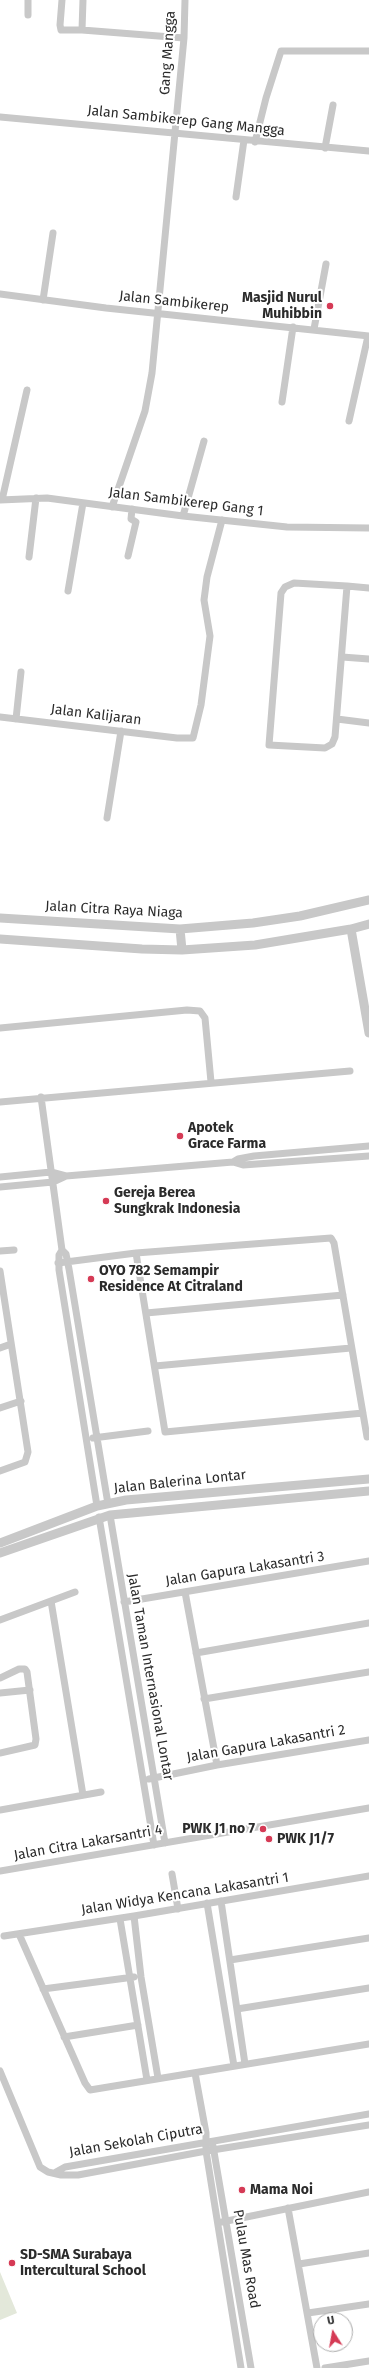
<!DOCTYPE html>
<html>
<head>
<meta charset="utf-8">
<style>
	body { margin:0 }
	#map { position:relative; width:369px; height:2368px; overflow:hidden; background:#fff; font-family:"Fira Sans",sans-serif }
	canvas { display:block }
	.north { position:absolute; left:313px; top:2312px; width:40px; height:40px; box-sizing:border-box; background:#fff; border:1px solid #aaa; border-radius:50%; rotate:349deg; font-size:11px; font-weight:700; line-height:16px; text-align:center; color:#2b2b2b }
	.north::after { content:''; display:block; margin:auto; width:14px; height:18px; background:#d53a55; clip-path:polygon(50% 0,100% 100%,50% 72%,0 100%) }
</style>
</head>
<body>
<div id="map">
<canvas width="369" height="2368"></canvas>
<div class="north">U</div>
</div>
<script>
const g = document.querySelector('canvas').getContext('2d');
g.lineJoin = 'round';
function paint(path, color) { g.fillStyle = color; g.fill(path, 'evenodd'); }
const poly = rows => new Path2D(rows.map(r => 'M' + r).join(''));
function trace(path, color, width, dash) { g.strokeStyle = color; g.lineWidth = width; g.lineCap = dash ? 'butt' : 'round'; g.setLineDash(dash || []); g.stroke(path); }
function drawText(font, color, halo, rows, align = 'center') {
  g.font = font + ' "Fira Sans",sans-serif'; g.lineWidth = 4; g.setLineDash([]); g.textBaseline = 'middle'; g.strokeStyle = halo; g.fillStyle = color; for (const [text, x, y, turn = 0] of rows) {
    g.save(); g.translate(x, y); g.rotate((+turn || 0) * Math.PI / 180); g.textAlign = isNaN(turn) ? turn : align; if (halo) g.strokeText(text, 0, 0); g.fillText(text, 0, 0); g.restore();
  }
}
paint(poly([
	[0,2272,17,2313,0,2320]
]), '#e3e8da');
trace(poly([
	[62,0,60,25,61,30,82,30],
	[83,0,82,30,184,38],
	[28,15,28,0],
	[0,117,369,151],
	[255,142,266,98,281,51,369,51],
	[325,148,333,105],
	[236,197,244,140],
	[0,294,106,308,369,336],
	[43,300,53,233],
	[314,329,326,264],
	[282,402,293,327],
	[349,421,368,336],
	[0,500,47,498,183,516,287,527,369,528],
	[2,500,27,390],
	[112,507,145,411,152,373,184,38,185,0],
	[183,516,204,441],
	[128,556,136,522,131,519,132,509],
	[29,557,36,498],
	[347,586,335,737,332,744,325,748,269,745,281,593,285,587,294,583,347,586,369,588],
	[68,591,83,503],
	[342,657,369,659],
	[0,717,177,738,193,738,201,705,210,636,204,600,207,577,222,520],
	[16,719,21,672],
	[337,719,369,723],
	[107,818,121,731],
	[0,1028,187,1010,200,1011,205,1018,211,1082],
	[41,1097,62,1250,66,1254,69,1269,108,1504],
	[0,1102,350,1071],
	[233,1162,238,1159,254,1156,369,1146],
	[66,1176,233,1162,243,1165,369,1156],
	[0,1177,51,1172,66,1176,53,1182,0,1187],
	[62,1250,59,1255,59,1270,97,1506],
	[0,1251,14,1250],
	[136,1253,165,1432,363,1413],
	[58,1263,136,1253,331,1238,334,1243,367,1437],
	[0,1271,28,1452,25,1462,0,1471],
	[146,1313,343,1295],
	[0,1348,11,1344],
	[155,1366,351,1348],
	[0,1408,21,1401],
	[93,1438,148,1431],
	[110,1515,165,1843],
	[99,1517,154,1845],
	[185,1592,217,1765],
	[51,1601,83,1795],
	[124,1602,369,1561],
	[0,1620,75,1592],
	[196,1653,369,1623],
	[0,1678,19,1669,25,1669,27,1672,36,1739,35,1745,0,1753],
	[0,1693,30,1690],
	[204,1699,369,1672],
	[149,1779,217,1765,369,1740],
	[0,1810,101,1792],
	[0,1871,369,1808],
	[172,1874,178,1909],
	[221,1901,245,2064],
	[207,1903,234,2066],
	[134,1916,141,1977,158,2078],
	[120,1919,147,2080],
	[19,1934,85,2083,90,2090,369,2044],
	[4,1936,134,1916,369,1876],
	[230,1960,369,1938],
	[43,1989,134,1977],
	[237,2009,369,1988],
	[64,2037,138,2025],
	[0,2071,40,2167,48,2172,61,2175,78,2175,206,2151,369,2125],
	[195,2073,206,2133,206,2151,241,2368],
	[213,2146,251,2368],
	[56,2172,65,2167,369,2114],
	[288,2208,317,2368],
	[222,2222,369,2192],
	[299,2264,369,2253],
	[308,2313,369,2304],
	[325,2368,369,2361]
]), '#c8c8c8', 7);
trace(poly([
	[0,918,180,929,253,923,300,916,369,900],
	[180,929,182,950],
	[351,929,369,1033],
	[0,939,142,949,182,950,255,945,351,929,369,924],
	[0,1543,97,1506,126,1500,369,1479],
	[0,1553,110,1515,369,1491]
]), '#c8c8c8', 9);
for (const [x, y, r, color] of [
	[330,306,4,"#d53a55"],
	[180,1136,4,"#d53a55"],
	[106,1201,4,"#d53a55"],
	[91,1279,4,"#d53a55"],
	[263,1829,4,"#d53a55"],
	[269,1839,4,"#d53a55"],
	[242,2190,4,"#d53a55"],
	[12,2263,4,"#d53a55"]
]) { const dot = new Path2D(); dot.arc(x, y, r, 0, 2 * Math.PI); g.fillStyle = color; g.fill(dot); trace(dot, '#fff', 1.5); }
drawText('14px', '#2b2b2b', '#fff', [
	["Gang Mangga",168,53,-86],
	["Jalan Sambikerep Gang Mangga",186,121,6],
	["Jalan Sambikerep",174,302,6],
	["Jalan Sambikerep Gang 1",186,502,7],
	["Jalan Kalijaran",96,715,7],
	["Jalan Citra Raya Niaga",114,910,3],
	["Jalan Balerina Lontar",180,1482,-6],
	["Jalan Gapura Lakasantri 3",245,1569,-9],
	["Jalan Taman Internasional Lontar",150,1677,80],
	["Jalan Gapura Lakasantri 2",266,1744,-10],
	["Jalan Citra Lakarsantri 4",88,1843,-10],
	["Jalan Widya Kencana Lakasantri 1",185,1894,-9],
	["Jalan Sekolah Ciputra",136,2141,-10],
	["Pulau Mas Road",246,2259,80]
]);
drawText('bold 14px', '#2b2b2b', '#fff', [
	["Masjid Nurul",322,298,"right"],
	["Muhibbin",322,314,"right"],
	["Apotek",188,1128],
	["Grace Farma",188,1144],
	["Gereja Berea",114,1193],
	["Sungkrak Indonesia",114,1209],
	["OYO 782 Semampir",99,1271],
	["Residence At Citraland",99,1287],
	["PWK J1 no 7",255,1829,"right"],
	["PWK J1/7",277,1839],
	["Mama Noi",250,2190],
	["SD-SMA Surabaya",20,2255],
	["Intercultural School",20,2271]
], 'left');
</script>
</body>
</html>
